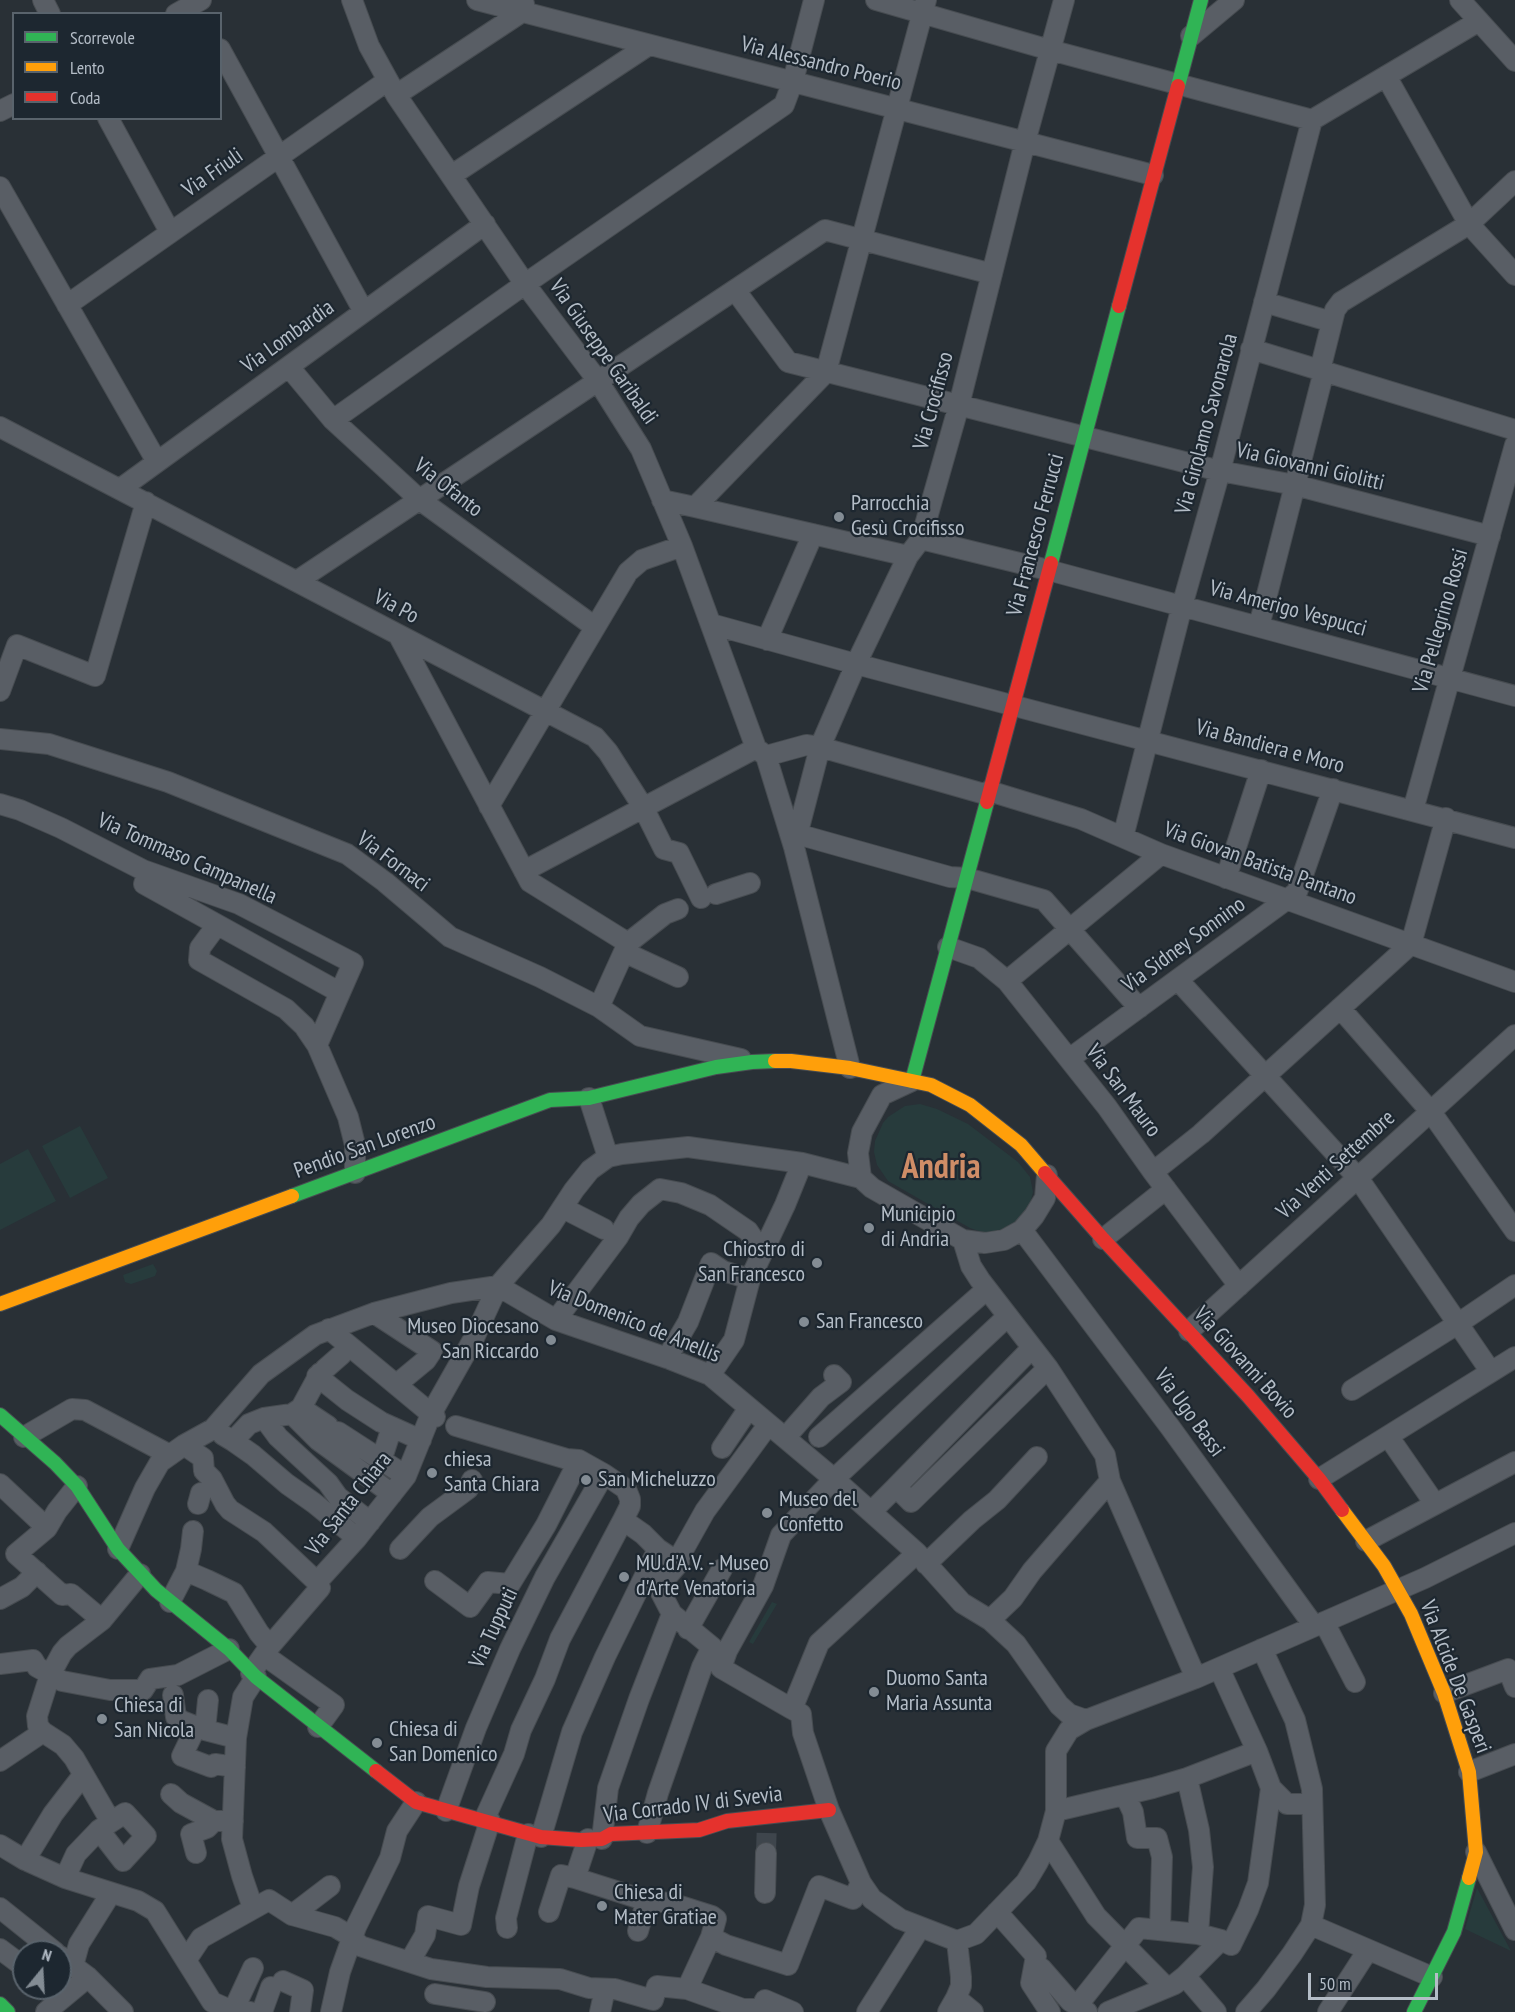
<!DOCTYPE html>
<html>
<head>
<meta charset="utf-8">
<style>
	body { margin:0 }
	#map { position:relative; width:1515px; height:2012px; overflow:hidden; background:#293036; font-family:"PT Sans Narrow",sans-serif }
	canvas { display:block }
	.legend { position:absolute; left:12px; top:12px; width:210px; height:108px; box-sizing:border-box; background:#1d2730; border:2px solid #59636c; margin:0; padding:8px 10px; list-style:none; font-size:18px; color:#b4bdc7 }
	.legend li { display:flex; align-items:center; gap:12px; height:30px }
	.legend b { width:30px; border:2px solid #59636c }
	.north { position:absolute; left:12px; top:1940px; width:60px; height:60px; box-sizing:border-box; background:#1d2730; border:2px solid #59636c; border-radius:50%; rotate:18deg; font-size:16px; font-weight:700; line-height:24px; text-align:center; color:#b4bdc7 }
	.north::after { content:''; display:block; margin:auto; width:21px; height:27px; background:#838c94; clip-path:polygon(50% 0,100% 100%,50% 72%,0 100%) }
	.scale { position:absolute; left:1308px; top:1973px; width:130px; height:27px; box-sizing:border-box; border:3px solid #b4bdc7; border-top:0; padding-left:8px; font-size:18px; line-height:21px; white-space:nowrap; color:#b4bdc7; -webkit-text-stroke:4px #1d2730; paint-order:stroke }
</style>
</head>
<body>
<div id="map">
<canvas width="1515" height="2012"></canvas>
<ul class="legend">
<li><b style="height:8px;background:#30b455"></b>Scorrevole</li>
<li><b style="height:8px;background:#ff9f0a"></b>Lento</li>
<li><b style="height:8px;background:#e5322d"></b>Coda</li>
</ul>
<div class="north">N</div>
<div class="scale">50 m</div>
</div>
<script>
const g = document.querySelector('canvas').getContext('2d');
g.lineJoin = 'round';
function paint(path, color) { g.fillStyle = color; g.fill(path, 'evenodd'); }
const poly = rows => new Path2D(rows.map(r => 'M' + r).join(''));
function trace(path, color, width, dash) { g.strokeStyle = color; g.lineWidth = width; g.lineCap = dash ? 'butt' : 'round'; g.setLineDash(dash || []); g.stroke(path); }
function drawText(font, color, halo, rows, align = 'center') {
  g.font = font + ' "PT Sans Narrow",sans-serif'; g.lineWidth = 4.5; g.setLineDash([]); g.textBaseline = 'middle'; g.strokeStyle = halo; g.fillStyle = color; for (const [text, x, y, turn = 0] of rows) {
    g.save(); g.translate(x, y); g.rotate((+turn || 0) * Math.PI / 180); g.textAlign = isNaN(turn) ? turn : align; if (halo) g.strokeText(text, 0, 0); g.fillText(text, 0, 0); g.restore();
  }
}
paint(poly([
	[920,1104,937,1109,968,1124,1018,1162,1030,1177,1033,1192,1028,1212,1006,1231,985,1233,970,1228,888,1181,877,1165,874,1152,875,1141,883,1123,888,1117,905,1106],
	[80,1126,108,1178,70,1198,42,1146],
	[28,1149,56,1201,0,1230,0,1164],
	[153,1264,157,1271,155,1276,131,1284,125,1282,123,1275],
	[772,1602,777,1604,753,1644,749,1642],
	[1477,1888,1511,1951,1465,1929]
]), '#273b3c');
trace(poly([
	[766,1853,767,1820]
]), '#3e454c', 20, [20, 10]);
const street = poly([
	[43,0,50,14],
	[352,0,369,46,396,95,525,284,598,381,641,449,682,546,756,748,766,756],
	[477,0,1153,175],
	[876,0,1050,50,1312,120],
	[1460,0,1515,61],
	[176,14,201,0],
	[1191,36,1234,0],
	[220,49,364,312],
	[1386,76,1469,224,1515,275],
	[396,95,522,12,524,4],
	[0,111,14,104],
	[108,118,170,232],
	[1312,120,1479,21],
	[452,175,649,45],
	[0,187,157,462],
	[735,290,788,362,1220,471,1295,485,1490,536],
	[1264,302,1332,322],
	[67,305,387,81],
	[1251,349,1515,430],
	[289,367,333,420,420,500,595,627],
	[1320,370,1335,310,1341,302,1469,224,1515,181],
	[333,420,525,284,784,105,793,81,814,0],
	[0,427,595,737,608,752,643,807,664,849,679,853,701,898],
	[120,489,485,224],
	[662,500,695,507,826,372,926,0],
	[695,507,908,556],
	[921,539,1048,570,1515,696],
	[297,581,825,230,992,274],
	[711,624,856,664,1515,838],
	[1259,626,1324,371],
	[399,636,530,882,628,943],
	[767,640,813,534],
	[0,691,17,645,95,676,146,502],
	[0,739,49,744,168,782,347,854,385,882,450,937,540,977,599,1007,640,1036,741,1059],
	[766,756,794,847,850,1068],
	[766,756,806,745,820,747,988,795],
	[989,791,1081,819,1161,854,1515,982],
	[0,804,20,810,61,828,143,870,239,904,353,963,317,1045],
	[489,806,628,572,642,560,682,546],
	[1413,810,1515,445],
	[797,834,950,877,967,878,1044,900,1139,1008],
	[1123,837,1182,606,1220,471,1312,120],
	[794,847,820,747,856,664,908,556,921,539,959,405,1025,142,1064,0],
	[524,871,756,748],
	[148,872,144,884,339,992],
	[1226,878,1261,770],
	[716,894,750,883],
	[217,925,200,948,199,960,286,1009,304,1026,317,1045,348,1117,355,1145,355,1173],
	[948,947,979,958,1007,981,1107,1107,1153,1172,1239,1286],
	[624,952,678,977],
	[1178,980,1358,1178,1491,1372],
	[1007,981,1161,854],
	[599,1007,628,943,665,914,678,909],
	[1340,1008,1431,1112,1515,1231],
	[1069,1059,1297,892,1333,789],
	[912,1081,882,1095,862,1132,858,1153,861,1178,872,1188,963,1240,985,1243,1004,1240,1022,1230,1034,1216,1045,1198,1047,1175],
	[589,1098,608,1157],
	[1153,1172,1201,1134,1411,944,1446,818],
	[563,1208,604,1229],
	[1022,1230,1170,1427,1314,1626],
	[1103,1239,1166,1189],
	[963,1240,971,1266,980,1280,1048,1368,1105,1455,1110,1481],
	[498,1286,556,1320,667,1358,710,1375,834,1479,917,1553,962,1603,990,1620],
	[374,1313,432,1351,426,1360,397,1384],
	[556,1320,618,1237,629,1218,641,1204,660,1189,681,1193,710,1205,748,1231,756,1243],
	[329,1329,435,1417],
	[1189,1331,1515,1035],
	[667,1358,688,1322,711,1263,723,1271,750,1279],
	[325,1369,341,1355],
	[710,1375,734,1340,750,1279,785,1205,802,1163],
	[317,1376,347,1400,381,1422,421,1440],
	[1352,1390,1459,1323,1515,1285],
	[301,1408,328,1426],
	[292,1414,318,1440,392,1494],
	[264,1418,278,1437,328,1483,338,1497,370,1522],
	[456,1426,567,1459,579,1460,604,1474,626,1489,630,1499,630,1506,623,1520,643,1534,658,1549],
	[338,1432,406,1476],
	[223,1435,233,1441,249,1424,264,1418,292,1414,301,1408,320,1373],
	[1388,1436,1435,1504],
	[24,1437,72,1409,85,1410,170,1455],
	[819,1437,987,1289],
	[785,1438,821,1397,841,1382,834,1375],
	[233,1441,253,1455,287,1484,314,1503,357,1538],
	[184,1445,203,1458,204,1471,212,1479,225,1504,230,1510,264,1532,317,1582],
	[722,1448,749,1408],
	[381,1461,392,1427],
	[1319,1479,1515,1357],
	[0,1484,47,1528,16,1554,62,1595,71,1594,102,1620],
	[896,1487,1032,1348],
	[198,1504,201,1493],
	[871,1512,896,1487,911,1502,1048,1368],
	[47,1528,57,1511,77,1486],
	[1366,1541,1515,1462],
	[118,1549,145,1488,160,1462,184,1445,213,1429,261,1374,315,1335,374,1313,451,1293,498,1286],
	[400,1549,430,1517,468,1489,472,1480],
	[917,1553,819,1643,792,1709,721,1668,727,1651,763,1586,781,1535,834,1479,1008,1316],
	[677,1561,705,1511,768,1425],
	[926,1564,972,1520,997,1500,1037,1457],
	[186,1571,191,1549,193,1531],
	[435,1581,470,1607,488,1582,510,1584,546,1525,579,1460],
	[658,1587,672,1614,712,1647,716,1657],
	[0,1599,22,1587,37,1572],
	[170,1602,186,1571,207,1580,234,1593,259,1633,270,1646],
	[1324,1622,1355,1682],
	[688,1629,722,1569],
	[264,1655,334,1705,318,1727],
	[0,1664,33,1660,37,1667,62,1681,110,1690,143,1690,150,1679,178,1675,229,1649],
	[1219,1668,1257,1751,1271,1788,1287,1804,1312,1804],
	[251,1673,270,1646,320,1588,317,1582,357,1538,406,1476,431,1414,474,1338,498,1286,551,1225,574,1190,590,1170,608,1157,622,1154,688,1147,802,1163,861,1178],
	[1196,1678,1425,1578,1515,1533],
	[1444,1693,1508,1669,1515,1687],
	[173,1695,176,1717,182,1721,205,1730,236,1738],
	[792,1709,801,1714,803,1733,829,1810,861,1883,872,1899,900,1919,957,1941],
	[196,1727,182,1756,211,1767,215,1764,235,1767],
	[205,1730,208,1700],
	[0,1761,43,1732],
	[1469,1772,1515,1754],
	[1187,1778,1199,1830,1203,1867,1198,1934],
	[171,1794,181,1803,214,1821,233,1821],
	[1125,1795,1133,1812,1137,1838,1157,1838,1162,1857,1160,1930],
	[446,1811,476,1728,510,1649,545,1577,604,1474],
	[1056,1811,1153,1788,1187,1778,1257,1751],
	[484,1820,514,1754,521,1730,545,1679,560,1639,623,1520],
	[99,1830,123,1861,146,1836,125,1813,111,1822],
	[647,1833,658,1793,702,1667,712,1647],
	[541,1837,572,1732,605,1657,658,1549,679,1563,658,1587,647,1572],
	[602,1839,608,1788,639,1699,672,1614],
	[1048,1841,1096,1916,1166,1987],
	[0,1845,25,1860,65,1878,138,1901,155,1911,212,2002,230,2010,250,2012],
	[1476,1852,1515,1930],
	[196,1853,191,1834,207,1828,214,1821],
	[25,1860,53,1814,83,1775],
	[65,1878,76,1854,99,1830,111,1822,74,1758,63,1745,43,1732,38,1726,37,1716,50,1675,62,1653,68,1646,102,1620,140,1574],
	[575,1878,638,1898,674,1904,712,1916,716,1919,711,1937,687,1989],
	[765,1893,766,1853],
	[0,1908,55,1952],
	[253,1908,242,1876,232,1839,236,1738,243,1697,256,1677],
	[549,1912,561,1875,575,1878,588,1839],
	[997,1912,1036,1956,1031,1983,1050,2012],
	[292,1915,330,1886],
	[1311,1925,1432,1977],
	[507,1928,506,1918,528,1834],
	[638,1931,647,1899],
	[711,1937,726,1945,788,1965,819,1886,853,1899,861,1883],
	[957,1941,976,1934,1026,1882,1038,1862,1048,1841,1056,1811,1056,1751,1069,1730,1086,1720,1196,1678,1110,1481,1032,1571,1013,1598,990,1620,1016,1644,1059,1705,1069,1714,1086,1720],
	[0,1949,24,1967],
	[60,1956,88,1977,123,2012],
	[187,1959,201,1938,269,1900,292,1915,335,1927,352,1937,360,1946,431,1969,487,1977,560,1979,589,1988,615,1989,653,2000,657,1986,687,1989,743,2009,761,2009,765,2000,793,2012],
	[410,1961,425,1935,428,1916,461,1925,469,1886,490,1821],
	[1035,1964,1042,1969,1070,2001,1087,2012],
	[73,1966,79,1944,111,1893],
	[1185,1976,1216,2012],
	[283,1981,303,1990,300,2012],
	[435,1994,485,2002],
	[956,1998,973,2012],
	[1077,2006,1139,1928,1198,1934,1221,1940,1231,1945,1248,1910,1258,1883,1271,1788],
	[234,2009,253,1968],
	[46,2012,88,1977],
	[262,2012,271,1987],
	[331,2012,340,1972,356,1927,390,1858,397,1831,416,1802],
	[600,2012,605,1989],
	[867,2012,920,1928],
	[948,2012,956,1998,961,1986,961,1977,957,1941],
	[1108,2012,1175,1984,1185,1976,1221,1940],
	[1246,2012,1266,1989,1292,1954,1311,1925,1315,1905,1312,1789,1295,1720,1262,1649],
	[1328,2012,1368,1950]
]);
const fast = poly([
	[1178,86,1201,0],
	[1051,563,1119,306],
	[912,1081,987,802],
	[292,1196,550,1100,589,1098,716,1067,752,1062,775,1061],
	[0,1415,55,1463,77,1486,118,1549,156,1590,229,1649,256,1677,376,1771],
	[0,2004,8,2012],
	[1414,2012,1454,1932,1469,1878]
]);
const slow = poly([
	[775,1061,791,1061,850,1068,931,1085,970,1105,1021,1145,1045,1173],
	[0,1304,292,1196],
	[1342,1510,1384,1566,1411,1614,1444,1693,1469,1772,1476,1852,1469,1878]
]);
const jam = poly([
	[1119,306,1178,86],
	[987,802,1051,563],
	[1045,1173,1103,1239,1248,1396,1319,1479,1342,1510],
	[376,1771,416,1802,541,1837,581,1840,602,1839,611,1834,699,1830,727,1821,829,1810]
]);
trace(street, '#474c51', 22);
trace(fast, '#474c51', 16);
trace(slow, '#474c51', 16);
trace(jam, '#474c51', 16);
trace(street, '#595e65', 20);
trace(fast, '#30b455', 14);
trace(slow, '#ff9f0a', 14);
trace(jam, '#e5322d', 14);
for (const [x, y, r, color] of [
	[839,517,6,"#838c94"],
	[869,1228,6,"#838c94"],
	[817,1263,6,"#838c94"],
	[804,1322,6,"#838c94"],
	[551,1340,6,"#838c94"],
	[432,1473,6,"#838c94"],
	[586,1480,6,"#838c94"],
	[767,1513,6,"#838c94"],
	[624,1577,6,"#838c94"],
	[874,1692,6,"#838c94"],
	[102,1719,6,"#838c94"],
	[377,1743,6,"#838c94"],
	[602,1906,6,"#838c94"]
]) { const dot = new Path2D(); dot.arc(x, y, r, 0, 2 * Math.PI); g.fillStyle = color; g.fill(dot); trace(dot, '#1d2730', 2); }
drawText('22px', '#b4bdc7', '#1d2730', [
	["Via Alessandro Poerio",821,64,14],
	["Via Friuli",213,173,-35],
	["Via Lombardia",288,337,-36],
	["Via Giuseppe Garibaldi",603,352,55],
	["Via Crocifisso",934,401,-75],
	["Via Girolamo Savonarola",1207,424,-75],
	["Via Giovanni Giolitti",1310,467,13],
	["Via Ofanto",448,488,38],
	["Via Francesco Ferrucci",1036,535,-75],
	["Via Po",396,607,28],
	["Via Amerigo Vespucci",1288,609,15],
	["Via Pellegrino Rossi",1441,621,-74],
	["Via Bandiera e Moro",1270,747,15],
	["Via Tommaso Campanella",187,859,24],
	["Via Fornaci",393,862,37],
	["Via Giovan Batista Pantano",1260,864,20],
	["Via Sidney Sonnino",1184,945,-36],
	["Via San Mauro",1123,1091,53],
	["Pendio San Lorenzo",365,1147,-20],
	["Via Venti Settembre",1336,1165,-42],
	["Via Domenico de Anellis",634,1322,22],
	["Via Giovanni Bovio",1245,1363,48],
	["Via Ugo Bassi",1189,1413,54],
	["Via Santa Chiara",349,1504,-52],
	["Via Tupputi",494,1628,-65],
	["Via Alcide De Gasperi",1455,1677,69],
	["Via Corrado IV di Svevia",693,1805,-7]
]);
drawText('22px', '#b4bdc7', '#1d2730', [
	["Parrocchia",851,504],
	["Gesù Crocifisso",851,529],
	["Municipio",881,1215],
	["di Andria",881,1240],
	["Chiostro di",805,1250,"right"],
	["San Francesco",805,1275,"right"],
	["San Francesco",816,1322],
	["Museo Diocesano",539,1327,"right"],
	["San Riccardo",539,1352,"right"],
	["chiesa",444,1460],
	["Santa Chiara",444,1485],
	["San Micheluzzo",598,1480],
	["Museo del",779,1500],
	["Confetto",779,1525],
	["MU.d'A.V. - Museo",636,1564],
	["d'Arte Venatoria",636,1589],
	["Duomo Santa",886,1679],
	["Maria Assunta",886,1704],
	["Chiesa di",114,1706],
	["San Nicola",114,1731],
	["Chiesa di",389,1730],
	["San Domenico",389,1755],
	["Chiesa di",614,1893],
	["Mater Gratiae",614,1918]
], 'left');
drawText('bold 34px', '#cf8d67', '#1d2730', [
	["Andria",941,1168]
]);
</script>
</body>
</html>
